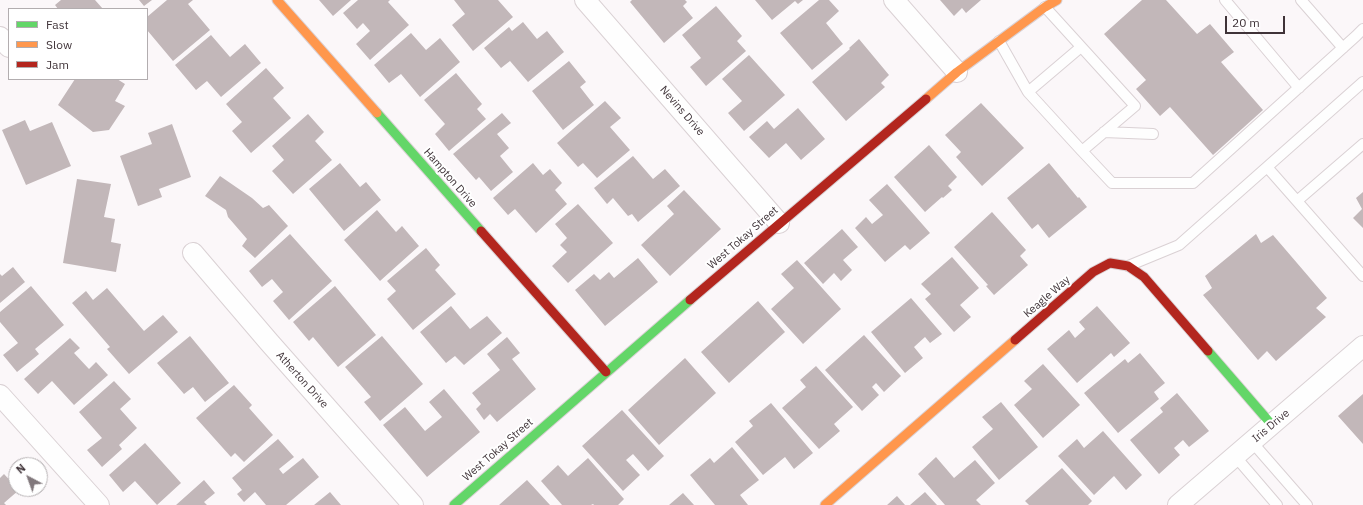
<!DOCTYPE html>
<html>
<head>
<meta charset="utf-8">
<style>
	body { margin:0 }
	#map { position:relative; width:1363px; height:505px; overflow:hidden; background:#fbf7f9; font-family:"IBM Plex Sans",sans-serif }
	canvas { display:block }
	.legend { position:absolute; left:8px; top:8px; width:140px; height:72px; box-sizing:border-box; background:#fff; border:1px solid #b2adaf; margin:0; padding:5px 7px; list-style:none; font-size:12px; color:#3f3338 }
	.legend li { display:flex; align-items:center; gap:8px; height:20px }
	.legend b { width:20px; border:1px solid #b2adaf }
	.north { position:absolute; left:8px; top:457px; width:40px; height:40px; box-sizing:border-box; background:#fff; border:1px solid #b2adaf; border-radius:50%; rotate:319deg; font-size:11px; font-weight:700; line-height:16px; text-align:center; color:#3f3338 }
	.north::after { content:''; display:block; margin:auto; width:14px; height:18px; background:#81787c; clip-path:polygon(50% 0,100% 100%,50% 72%,0 100%) }
	.scale { position:absolute; left:1225px; top:16px; width:60px; height:18px; box-sizing:border-box; border:2px solid #3f3338; border-top:0; padding-left:5px; font-size:12px; line-height:14px; white-space:nowrap; color:#3f3338; -webkit-text-stroke:3px #fff; paint-order:stroke }
</style>
</head>
<body>
<div id="map">
<canvas width="1363" height="505"></canvas>
<ul class="legend">
<li><b style="height:5px;background:#63d668"></b>Fast</li>
<li><b style="height:5px;background:#ff974d"></b>Slow</li>
<li><b style="height:5px;background:#b3261e"></b>Jam</li>
</ul>
<div class="north">N</div>
<div class="scale">20 m</div>
</div>
<script>
const g = document.querySelector('canvas').getContext('2d');
g.lineJoin = 'round';
function paint(path, color) { g.fillStyle = color; g.fill(path, 'evenodd'); }
const poly = rows => new Path2D(rows.map(r => 'M' + r).join(''));
function trace(path, color, width, dash) { g.strokeStyle = color; g.lineWidth = width; g.lineCap = dash ? 'butt' : 'round'; g.setLineDash(dash || []); g.stroke(path); }
function drawText(font, color, halo, rows, align = 'center') {
  g.font = font + ' "IBM Plex Sans",sans-serif'; g.lineWidth = 4; g.setLineDash([]); g.textBaseline = 'middle'; g.strokeStyle = halo; g.fillStyle = color; for (const [text, x, y, turn = 0] of rows) {
    g.save(); g.translate(x, y); g.rotate((+turn || 0) * Math.PI / 180); g.textAlign = isNaN(turn) ? turn : align; if (halo) g.strokeText(text, 0, 0); g.fillText(text, 0, 0); g.restore();
  }
}
paint(poly([
	[61,0,95,0,103,9,58,9,55,5],
	[139,0,152,0,144,6],
	[167,0,193,0,188,4,210,30,173,61,147,30,147,17],
	[319,0,351,0,333,16],
	[358,0,390,0,388,2,409,25,370,60,356,44,370,31,363,23,357,29,343,13],
	[454,0,498,0,513,17,473,51,452,25,465,14],
	[632,0,685,0,687,2,683,6,693,18,664,43,630,2],
	[755,0,803,0,798,4,795,1,772,20],
	[819,0,829,0,839,11,826,23,843,44,812,70,780,33],
	[940,0,981,0,966,13,962,8,954,16],
	[1142,0,1166,0,1197,34,1210,24,1234,52,1221,62,1263,110,1213,155,1170,107,1160,116,1136,89,1146,80,1104,34],
	[716,6,742,36,737,41,746,51,706,86,690,67,701,58,682,35],
	[523,22,537,39,547,31,564,52,528,82,510,61,501,68,484,48,509,27,512,31],
	[411,33,426,50,440,38,460,62,420,97,401,74,389,83,374,65],
	[211,35,230,57,245,44,261,63,221,97,207,81,196,90,175,65],
	[859,39,889,75,881,83,885,87,846,121,812,82,850,49,849,48],
	[749,55,785,95,744,131,728,113,742,101,722,79],
	[569,61,586,82,580,87,594,105,563,130,532,91],
	[266,68,284,88,273,98,291,118,251,153,232,131,242,122,226,104],
	[456,73,482,104,477,109,486,119,449,151,435,134,445,124,424,100],
	[75,79,117,79,125,84,115,101,125,106,109,130,93,132,58,105],
	[605,101,621,118,610,127,630,150,597,178,583,163,578,167,557,143],
	[981,103,1024,148,982,186,956,157,961,152,945,135],
	[798,108,825,139,801,160,786,143,769,158,749,137,767,121,774,129],
	[502,113,511,123,497,134,509,148,500,156,513,172,491,191,479,177,476,180,453,154],
	[308,114,324,132,315,141,332,160,293,194,272,171,284,160,272,146],
	[25,120,30,131,52,122,71,166,26,185,2,130],
	[172,124,191,177,159,189,162,197,138,206,120,156,152,144,148,133],
	[929,145,957,177,948,186,952,190,943,198,942,197,925,212,894,177],
	[633,156,653,179,665,169,680,186,638,222,632,214,628,216,613,198,607,204,594,188],
	[340,163,360,187,366,182,381,200,344,231,309,189],
	[533,163,543,175,550,169,562,183,555,190,567,204,536,233,515,209,508,215,493,198],
	[1049,163,1078,198,1079,197,1087,207,1049,238,1038,224,1032,229,1007,198],
	[220,176,252,198,263,208,269,205,288,226,255,258,242,246,247,239,228,217,226,210,205,196],
	[77,179,111,184,104,217,115,219,111,242,121,244,116,272,63,263],
	[887,184,930,233,910,250,905,245,885,262,855,228,866,217,872,224,883,215,869,200],
	[684,190,721,229,670,276,641,245,674,214,667,206],
	[1363,192,1363,228,1353,218,1362,209,1356,198],
	[578,204,613,243,568,283,552,266,567,252,560,245,567,238,555,224],
	[377,210,396,232,402,226,419,246,380,281,344,240],
	[992,212,1026,250,1020,256,1028,265,994,295,986,286,988,285,954,247],
	[842,229,858,247,843,260,852,270,841,281,834,273,823,284,804,263],
	[290,234,332,281,289,320,273,301,283,292,272,279,262,287,249,271],
	[1256,234,1261,243,1273,235,1327,298,1316,308,1326,317,1276,361,1267,351,1258,360,1203,295,1212,288,1205,276],
	[426,248,440,265,435,270,456,294,413,330,387,299,396,291,387,281],
	[952,257,979,288,960,305,971,317,954,332,925,299,931,294,921,284],
	[638,258,658,282,605,326,575,290,594,274,600,280,609,272,614,278],
	[797,260,841,309,803,344,771,309,794,288,781,274],
	[13,267,25,282,0,303,0,274,2,276],
	[31,286,64,325,35,349,39,354,17,372,3,355,18,343,0,322,0,312],
	[335,286,376,335,338,367,313,337,309,341,293,322],
	[107,288,144,331,163,315,178,332,129,374,107,349,110,347,72,303,86,291,93,300],
	[911,298,942,334,930,343,925,337,914,347,923,358,905,373,871,332],
	[758,301,785,332,729,383,701,352],
	[451,306,470,329,487,316,502,333,464,365,455,356,446,363,420,332],
	[1097,306,1130,343,1114,357,1111,353,1077,383,1047,349,1069,330,1075,338,1085,329,1079,322],
	[864,335,901,376,884,392,876,383,872,387,879,395,862,411,825,370],
	[190,336,229,383,205,402,193,387,184,394,157,363],
	[382,336,423,384,380,421,364,402,371,397,345,367],
	[507,337,520,353,512,359,536,389,497,422,490,414,484,420,476,409,481,404,472,393,500,370,487,354],
	[70,338,80,348,74,353,89,369,96,362,108,375,74,405,52,381,38,394,24,379],
	[1140,353,1165,383,1154,392,1159,399,1118,433,1084,393,1125,359,1128,363],
	[685,358,716,393,659,445,628,410],
	[1043,364,1080,405,1043,438,1014,405,1032,389,1024,381],
	[816,366,853,407,834,424,840,431,819,449,782,408,806,387,800,380],
	[114,381,131,399,120,409,137,428,119,445,122,449,102,467,87,450,102,438,79,412],
	[234,385,252,405,249,408,273,435,244,462,235,453,231,457,196,418],
	[444,389,480,432,427,477,383,425,405,407,425,431,442,417,429,402],
	[1177,393,1209,431,1189,447,1183,440,1174,448,1180,455,1159,474,1130,440,1163,412,1160,408],
	[1363,394,1363,444,1338,416],
	[1001,402,1038,447,999,480,972,447,993,429,982,417],
	[771,403,813,453,794,469,785,457,763,475,735,442,753,426,749,421],
	[622,410,664,456,648,471,633,454,626,460,640,475,623,491,582,446],
	[1103,431,1142,475,1126,490,1114,476,1094,495,1058,456,1077,439,1084,448],
	[278,439,294,457,279,469,283,474,303,458,319,477,286,505,266,505,255,492,244,502,237,494,242,490,232,478],
	[145,443,181,483,157,505,135,481,123,492,109,475],
	[732,447,759,480,740,495,748,505,715,505,690,475,710,458,714,463],
	[936,457,954,478,975,460,995,483,976,500,981,505,945,505,918,474],
	[588,458,624,499,618,505,594,505,593,504,591,505,562,505,541,481,558,465,568,476],
	[1062,468,1092,501,1088,505,1029,505,1025,501],
	[4,474,16,487,16,489,19,490,4,503,6,505,0,505,0,478],
	[204,480,215,493,204,502,207,505,176,505],
	[527,480,550,505,499,505],
	[330,492,341,505,314,505],
	[925,492,937,505,910,505],
	[683,493,694,505,669,505],
	[897,496,905,505,887,505]
]), '#c2b7b9');
const lane = poly([
	[1225,0,1299,88],
	[1301,0,1343,48],
	[1045,7,1135,106,1082,151,1028,92,1081,47],
	[999,41,1028,92],
	[1104,132,1153,134],
	[1082,151,1112,183,1193,183,1356,36,1363,29],
	[1267,167,1363,276],
	[1297,201,1363,144],
	[1128,266,1179,245,1363,82],
	[1252,442,1307,505],
	[1235,456,1277,505]
]);
const street = poly([
	[585,0,779,223],
	[894,0,957,72],
	[0,37,9,47],
	[193,253,269,342,413,505],
	[0,395,99,505],
	[1178,505,1363,346]
]);
const fast = poly([
	[377,113,481,231],
	[1208,351,1272,425],
	[454,505,690,300]
]);
const slow = poly([
	[277,0,377,113],
	[926,99,957,72,1045,7,1057,0],
	[825,505,1015,340]
]);
const jam = poly([
	[481,231,606,372],
	[690,300,926,99],
	[1015,340,1093,272,1110,263,1128,266,1144,277,1208,351]
]);
trace(lane, '#dad1d4', 12);
trace(street, '#dad1d4', 22);
trace(fast, '#dad1d4', 11);
trace(slow, '#dad1d4', 11);
trace(jam, '#dad1d4', 11);
trace(lane, '#fefefe', 10);
trace(street, '#fefefe', 20);
trace(fast, '#63d668', 9);
trace(slow, '#ff974d', 9);
trace(jam, '#b3261e', 9);
drawText('11px', '#3f3338', '#fff', [
	["Nevins Drive",682,111,49],
	["Hampton Drive",450,178,49],
	["West Tokay Street",743,238,-41],
	["Keagle Way",1047,297,-41],
	["Atherton Drive",302,380,48],
	["Iris Drive",1271,426,-40],
	["West Tokay Street",498,450,-41]
]);
</script>
</body>
</html>
